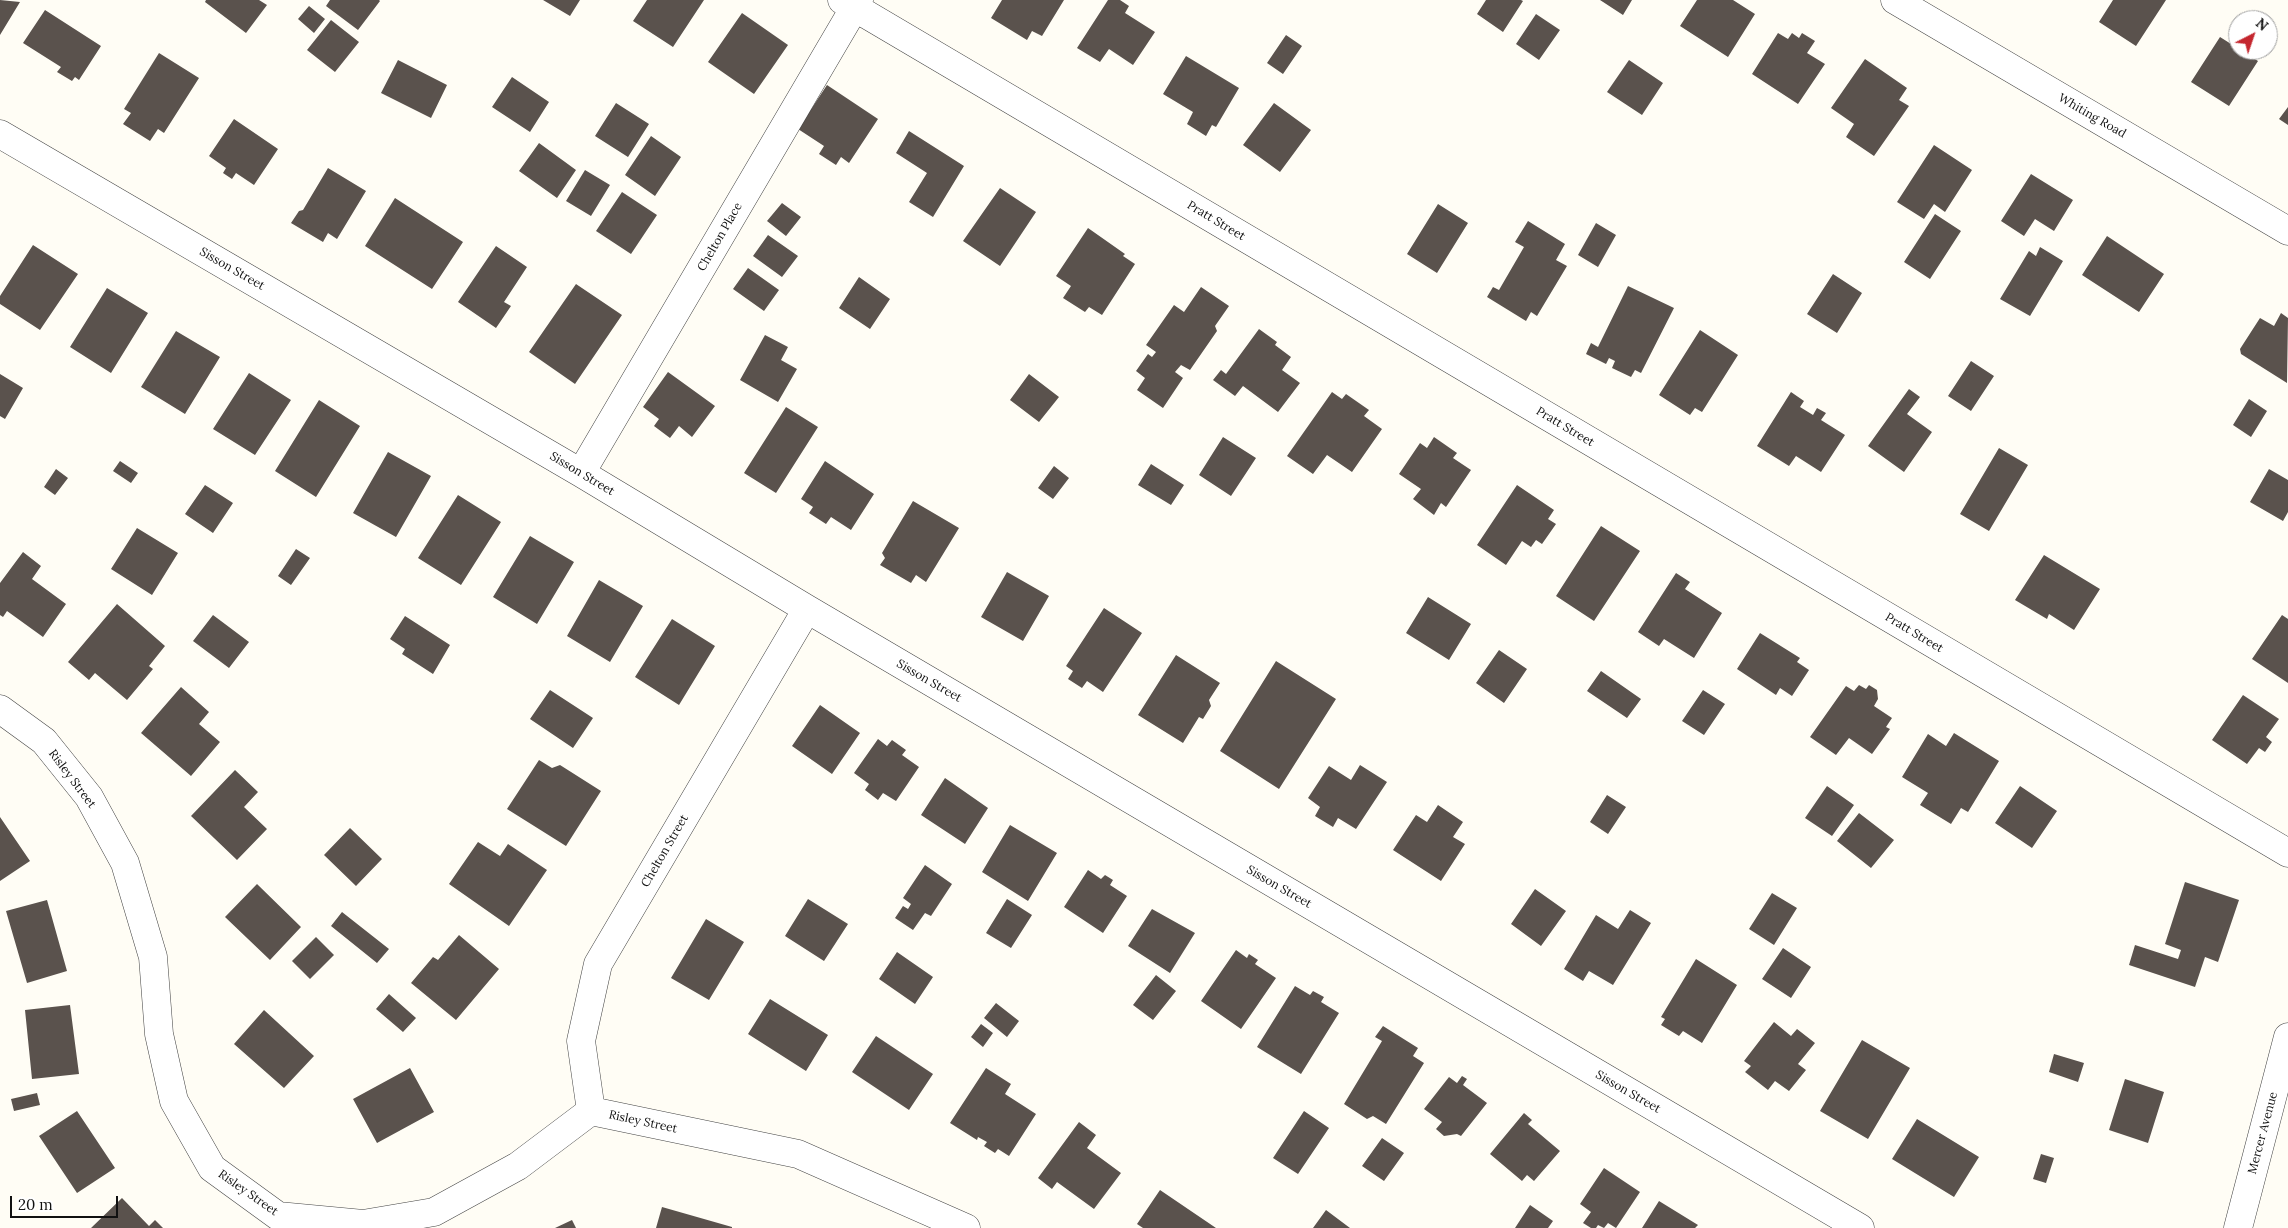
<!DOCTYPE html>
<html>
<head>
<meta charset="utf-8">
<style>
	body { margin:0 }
	#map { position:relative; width:2288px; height:1228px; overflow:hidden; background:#fffdf5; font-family:Lora,serif }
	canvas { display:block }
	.north { position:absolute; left:2228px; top:10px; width:50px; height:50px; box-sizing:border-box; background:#fff; border:1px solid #a0a0a0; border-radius:50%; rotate:41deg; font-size:14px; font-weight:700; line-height:20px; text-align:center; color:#111 }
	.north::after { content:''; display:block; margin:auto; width:18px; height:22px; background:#c4262e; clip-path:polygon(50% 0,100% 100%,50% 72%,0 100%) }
	.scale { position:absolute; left:10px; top:1196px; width:108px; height:22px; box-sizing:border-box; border:2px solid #111; border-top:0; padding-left:6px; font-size:15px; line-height:18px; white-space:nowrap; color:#111; -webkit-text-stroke:4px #fff; paint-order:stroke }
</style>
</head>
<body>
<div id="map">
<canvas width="2288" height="1228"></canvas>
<div class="north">N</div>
<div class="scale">20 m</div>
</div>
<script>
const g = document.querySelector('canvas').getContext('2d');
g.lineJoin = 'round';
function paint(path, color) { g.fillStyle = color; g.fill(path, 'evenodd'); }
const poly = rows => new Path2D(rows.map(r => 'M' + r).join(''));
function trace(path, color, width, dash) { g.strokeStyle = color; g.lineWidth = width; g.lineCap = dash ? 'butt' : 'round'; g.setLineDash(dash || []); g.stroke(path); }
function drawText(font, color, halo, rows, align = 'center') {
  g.font = font + ' Lora,serif'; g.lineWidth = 5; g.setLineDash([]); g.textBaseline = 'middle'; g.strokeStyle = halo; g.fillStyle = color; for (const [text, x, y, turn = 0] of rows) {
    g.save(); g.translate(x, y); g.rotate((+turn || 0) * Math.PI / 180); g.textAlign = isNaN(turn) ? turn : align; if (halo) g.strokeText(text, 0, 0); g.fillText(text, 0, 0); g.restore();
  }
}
paint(poly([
	[0,0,20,2,0,35],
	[206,0,259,0,267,5,246,33,205,2],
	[330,0,379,0,380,1,358,30,326,6],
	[543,0,580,0,570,16],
	[647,0,704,0,673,47,633,21],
	[1002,0,1064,0,1042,36,1032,31,1027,40,991,18],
	[1108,0,1120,0,1129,6,1125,13,1155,32,1133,65,1109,49,1100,62,1077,48],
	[1486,0,1521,0,1523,1,1503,32,1477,14],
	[1600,0,1632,0,1623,15],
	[1697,0,1733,0,1755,14,1728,57,1680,26],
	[2113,0,2166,0,2136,46,2099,22],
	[309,6,325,19,314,33,298,19],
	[45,10,101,46,79,80,75,77,72,81,57,72,61,67,23,43],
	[742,13,788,45,754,94,708,62],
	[1536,14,1560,30,1539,60,1516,44],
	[331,20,359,42,335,72,307,50],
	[1778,33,1788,39,1792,33,1799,38,1802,33,1815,41,1807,53,1825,64,1798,104,1752,74],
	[1286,35,1302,46,1283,74,1267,63],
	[2220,37,2258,61,2229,106,2191,82],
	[159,53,199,78,164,133,158,129,150,141,123,124,131,113,124,109],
	[1186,56,1239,88,1216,127,1212,125,1206,136,1187,124,1193,112,1163,94],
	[1865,59,1907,88,1899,100,1909,106,1874,156,1846,137,1854,124,1831,108],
	[398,60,447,85,431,118,381,93],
	[1629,60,1663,83,1642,115,1607,92],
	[512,77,549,102,530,132,492,107],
	[827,85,878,119,849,163,841,157,836,165,819,154,824,146,798,129],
	[616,103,649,124,628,157,595,136],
	[1274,103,1311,130,1280,172,1243,145],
	[2288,107,2288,125,2279,119],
	[234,119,278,149,254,185,236,173,232,179,223,173,226,168,209,156],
	[909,131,964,166,933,217,909,202,927,173,896,153],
	[651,136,681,157,655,196,625,175],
	[539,143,576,170,557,198,519,171],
	[1934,145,1972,170,1945,212,1934,204,1924,219,1897,202],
	[328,168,366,191,337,239,328,233,323,242,291,223,299,211,303,210],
	[585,170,610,185,591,216,566,201],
	[2031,174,2073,200,2054,231,2035,219,2024,236,2001,221],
	[1000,188,1036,212,1000,266,963,241],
	[622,192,657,215,631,254,596,231],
	[395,198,463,242,432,289,365,246],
	[782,203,801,217,786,236,767,221],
	[1438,204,1468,223,1437,273,1407,254],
	[1935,214,1961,231,1930,279,1904,262],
	[1528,221,1565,244,1556,260,1567,266,1537,316,1531,312,1526,321,1487,297,1493,287,1499,290,1524,247,1515,242],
	[1596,223,1616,235,1598,267,1578,255],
	[1088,228,1125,254,1123,256,1135,264,1102,315,1089,307,1085,312,1063,298,1071,286,1056,276],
	[768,235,798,256,782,277,753,256],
	[2107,236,2164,274,2139,312,2082,275],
	[33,245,78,274,40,330,0,304,0,296],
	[496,246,527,267,504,302,511,306,496,328,458,302],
	[2040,247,2063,261,2030,316,2000,299,2029,251,2036,256],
	[748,268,779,290,764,311,733,289],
	[1833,274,1862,293,1837,333,1807,314],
	[859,277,890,299,870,329,839,308],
	[576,284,622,315,575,384,529,352],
	[1628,286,1674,308,1641,373,1635,370,1631,377,1612,368,1615,361,1609,358,1606,364,1586,354,1591,343,1598,347],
	[1201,287,1229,306,1215,326,1217,331,1190,370,1181,365,1175,372,1183,378,1163,408,1137,390,1145,378,1136,371,1148,354,1152,357,1156,352,1146,345,1174,305,1184,312],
	[107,288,148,313,111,373,70,347],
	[2281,313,2288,318,2287,383,2241,354,2240,349,2260,318,2274,326],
	[1259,329,1277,342,1275,345,1291,357,1282,370,1300,383,1278,412,1243,386,1235,396,1213,380,1221,370,1226,374],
	[1700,330,1738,355,1702,412,1695,408,1690,415,1659,395],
	[176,331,220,357,185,414,141,387],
	[765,335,788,347,781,360,797,369,778,402,740,380],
	[1971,361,1994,376,1971,411,1948,396],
	[668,372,715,406,692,437,679,426,670,438,654,426,659,419,643,407],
	[249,373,291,400,255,455,213,429],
	[0,374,23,388,5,419,0,416],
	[1029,374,1059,397,1039,422,1010,400],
	[1909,389,1920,397,1907,414,1932,432,1904,472,1868,446],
	[1332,392,1342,399,1346,394,1369,410,1364,416,1382,429,1352,472,1327,455,1313,474,1287,456],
	[1791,392,1804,401,1800,407,1813,415,1817,408,1826,413,1821,420,1845,435,1821,472,1796,456,1789,466,1757,446],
	[2249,399,2267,411,2251,437,2233,425],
	[319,400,360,426,316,497,275,471],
	[786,407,818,427,776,493,744,473],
	[1223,437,1256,458,1231,496,1199,475],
	[1434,437,1457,453,1453,458,1471,470,1446,507,1441,503,1434,515,1413,499,1421,489,1399,474,1420,443,1427,448],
	[1999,448,2028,465,1989,531,1960,514],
	[388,452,431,476,396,537,353,513],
	[120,461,138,473,131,483,113,471],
	[825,461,874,494,851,530,831,517,826,524,809,513,813,507,801,499],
	[1151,464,1184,485,1171,505,1138,485],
	[1054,466,1069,478,1053,499,1038,488],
	[56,469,68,478,55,495,44,487],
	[2269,469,2288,480,2288,512,2283,521,2250,502],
	[205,485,233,503,213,533,185,514],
	[1517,485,1554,510,1548,519,1556,524,1542,544,1536,540,1531,547,1522,541,1506,565,1477,545],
	[458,495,501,522,461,585,418,558],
	[913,501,959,528,926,582,916,575,911,583,880,565,885,558,882,553],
	[1601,526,1640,551,1594,621,1556,596],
	[137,528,178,553,152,595,111,569],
	[530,536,574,562,537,624,493,597],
	[296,549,310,558,291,585,278,576],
	[23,552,41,566,32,579,66,604,43,637,7,611,3,617,0,615,0,583],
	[2044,555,2100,589,2074,630,2049,614,2047,619,2015,600],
	[1007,572,1049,596,1023,641,981,617],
	[1676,573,1690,582,1685,589,1722,613,1694,658,1664,639,1659,646,1638,632],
	[599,580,643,606,610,662,567,636],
	[1428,597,1471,624,1449,660,1406,633],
	[117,604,165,646,149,666,153,669,127,700,95,673,89,680,68,662],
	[1104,608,1142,633,1103,692,1087,681,1082,688,1068,679,1073,671,1066,666],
	[213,615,249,642,229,668,193,641],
	[2282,615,2288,619,2288,683,2252,659],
	[405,616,450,645,433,674,402,654,405,649,390,639],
	[672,619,715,646,679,705,635,677],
	[1760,633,1800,658,1797,662,1809,670,1792,696,1780,688,1776,695,1737,669],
	[1499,650,1527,669,1504,703,1476,683],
	[1176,655,1220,683,1209,700,1211,706,1203,719,1199,717,1183,743,1138,715],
	[1276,661,1336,699,1279,789,1220,751],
	[1601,671,1641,699,1627,718,1587,691],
	[1859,685,1866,689,1869,685,1877,690,1878,699,1874,706,1892,718,1886,727,1890,729,1872,754,1849,738,1836,755,1810,737,1846,686,1854,691],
	[181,687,209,712,199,724,220,742,191,776,141,733],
	[550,690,593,718,573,748,530,719],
	[1703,690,1725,704,1704,735,1682,721],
	[2243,695,2279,719,2266,737,2272,742,2265,752,2259,748,2247,764,2212,740],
	[820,705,860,733,832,774,792,746],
	[1954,733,1999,761,1968,812,1961,808,1951,824,1920,805,1928,793,1902,777,1928,734,1946,746],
	[878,739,887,746,892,740,906,750,902,755,919,767,896,801,883,793,878,800,865,790,869,784,854,773],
	[539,760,552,768,560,765,601,791,566,846,507,809],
	[1360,765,1387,782,1356,829,1338,818,1333,827,1315,816,1320,807,1308,798,1329,766,1351,780],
	[235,770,258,792,244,807,267,829,237,860,191,816],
	[945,778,988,808,965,844,921,815],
	[1827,786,1854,805,1832,836,1805,818],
	[2020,786,2057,811,2032,848,1995,823],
	[1607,795,1626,807,1608,834,1590,822],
	[1438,805,1463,822,1453,837,1465,844,1441,881,1393,850,1416,815,1427,822],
	[1859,813,1894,840,1871,868,1837,841],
	[0,817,30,861,0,881],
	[1010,825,1057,853,1028,901,982,872],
	[350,828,382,859,356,886,324,855],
	[478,842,500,856,508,844,547,870,509,926,449,884],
	[925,865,952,884,931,916,925,913,913,930,895,918,903,906,908,909,911,904,903,898],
	[1088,870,1101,879,1105,875,1113,880,1110,885,1127,896,1103,933,1064,907],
	[2185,882,2239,900,2218,962,2205,957,2195,987,2129,965,2135,945,2178,959,2181,950,2165,944],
	[257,884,301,927,270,960,225,917],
	[1535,889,1566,911,1541,946,1511,924],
	[1772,893,1797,908,1774,945,1749,929],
	[808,899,848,924,824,961,785,936],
	[1007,899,1032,915,1011,948,986,933],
	[47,900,67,971,27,983,6,911],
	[1152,909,1195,933,1170,973,1128,946],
	[1630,910,1651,923,1613,985,1589,971,1583,981,1564,969,1596,915,1618,929],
	[342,912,389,949,377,963,331,926],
	[706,919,744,942,709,1000,671,978],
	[459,935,499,969,456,1020,411,983,433,957,438,960],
	[316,937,334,955,310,979,292,961],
	[1783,948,1811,967,1791,998,1762,979],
	[1236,950,1247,958,1249,954,1258,960,1255,964,1276,978,1241,1029,1201,1001],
	[897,952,933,977,915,1004,879,979],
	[1696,959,1737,985,1702,1043,1683,1031,1679,1036,1661,1025,1665,1019,1661,1017],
	[1156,975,1176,991,1153,1020,1133,1005],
	[1295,986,1310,995,1313,991,1324,997,1321,1002,1339,1013,1301,1074,1257,1047],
	[389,994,416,1018,403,1032,376,1009],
	[770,999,828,1035,806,1071,748,1034],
	[996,1003,1019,1021,1007,1037,984,1018],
	[70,1005,79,1074,32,1079,25,1010],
	[264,1010,314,1056,284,1088,234,1044],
	[1774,1022,1791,1036,1797,1029,1815,1043,1798,1064,1806,1070,1789,1091,1775,1081,1768,1090,1745,1072,1751,1066,1744,1061],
	[981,1024,993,1033,983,1047,971,1037],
	[1383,1026,1418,1048,1413,1056,1424,1063,1386,1124,1373,1116,1367,1119,1344,1104,1382,1041,1375,1037],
	[876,1036,933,1074,909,1110,852,1072],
	[1862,1040,1910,1068,1868,1139,1820,1111],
	[2054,1054,2084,1063,2078,1082,2049,1072],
	[410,1068,434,1112,377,1143,353,1099],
	[986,1068,1011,1084,1005,1094,1036,1114,1009,1156,998,1149,995,1153,984,1146,987,1142,978,1137,977,1140,950,1123],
	[1462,1076,1467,1079,1463,1085,1487,1103,1461,1136,1457,1134,1444,1136,1436,1129,1442,1122,1424,1109,1449,1077,1457,1083],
	[2125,1079,2164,1092,2148,1143,2109,1130],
	[37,1093,40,1105,14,1111,11,1099],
	[77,1111,115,1168,77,1193,39,1136],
	[1304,1111,1329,1128,1298,1174,1273,1158],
	[1524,1113,1532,1120,1528,1124,1560,1151,1534,1181,1527,1175,1522,1181,1490,1154],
	[1917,1119,1979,1157,1954,1197,1892,1159],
	[1079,1122,1096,1135,1087,1148,1121,1173,1094,1209,1057,1182,1052,1189,1038,1178],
	[1382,1138,1404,1153,1384,1181,1362,1166],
	[2041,1154,2054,1158,2046,1183,2033,1179],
	[1604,1168,1640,1192,1616,1228,1608,1223,1604,1228,1598,1225,1596,1228,1591,1228,1583,1223,1591,1212,1580,1204],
	[1160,1190,1216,1228,1143,1228,1137,1224],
	[122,1198,149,1226,155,1220,163,1228,91,1228],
	[1659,1201,1698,1225,1695,1228,1642,1228],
	[1530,1205,1553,1221,1548,1228,1515,1228],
	[662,1207,732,1227,732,1228,656,1228],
	[1326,1210,1350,1228,1313,1228],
	[572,1220,576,1228,555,1228]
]), '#5a524d');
const minor = poly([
	[842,0,2288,853],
	[1895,0,2288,231],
	[0,134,581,473,807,609,1860,1228],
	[581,473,859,0],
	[0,709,44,741,89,797,125,863,153,957,159,1034,174,1101,212,1168,278,1216,363,1224,434,1212,518,1166,591,1111,798,1154,966,1228],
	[591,1111,581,1041,598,964,807,609],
	[2238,1228,2288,1037]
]);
trace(minor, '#444', 29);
trace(minor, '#fff', 28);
drawText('12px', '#111', '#fff', [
	["Whiting Road",2092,116,30],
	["Pratt Street",1216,221,31],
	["Chelton Place",720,237,-60],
	["Sisson Street",232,269,30],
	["Pratt Street",1565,427,31],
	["Sisson Street",582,474,31],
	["Pratt Street",1914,633,31],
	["Sisson Street",929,681,30],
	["Risley Street",72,779,53],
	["Chelton Street",665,851,-60],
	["Sisson Street",1279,887,30],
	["Sisson Street",1628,1092,30],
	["Risley Street",643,1122,12],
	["Mercer Avenue",2263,1133,-75],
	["Risley Street",248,1193,35]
]);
</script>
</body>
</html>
